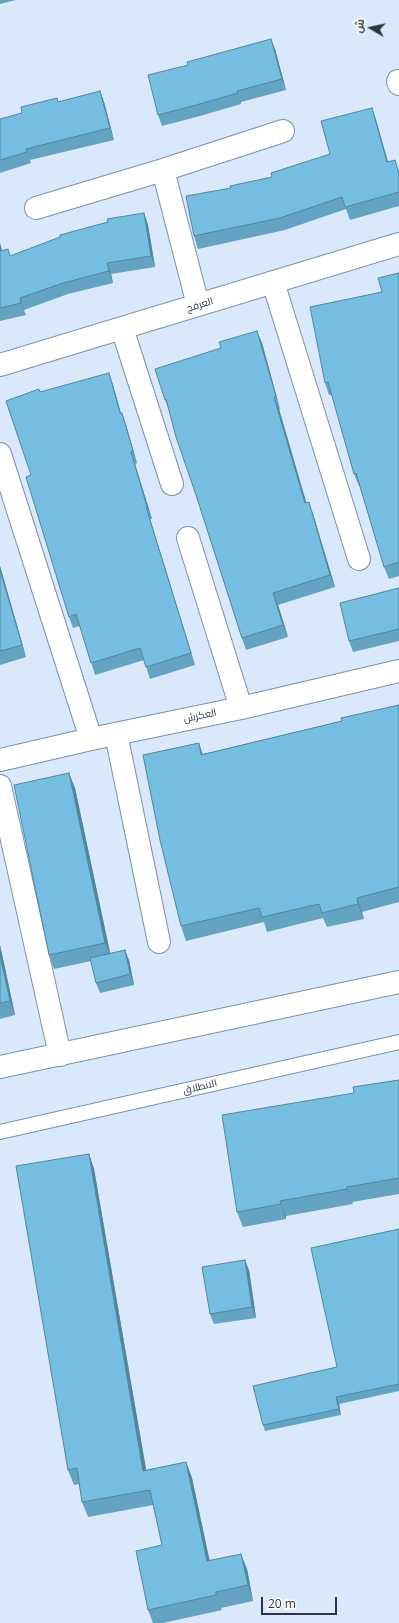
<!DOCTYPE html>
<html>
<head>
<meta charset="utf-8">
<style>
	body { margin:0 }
	#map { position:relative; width:399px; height:1623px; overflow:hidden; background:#d9e8fa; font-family:"Open Sans",Cairo,sans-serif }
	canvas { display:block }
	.north { position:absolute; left:351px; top:8px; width:40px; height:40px; -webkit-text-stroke:3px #fff; paint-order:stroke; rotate:279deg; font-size:11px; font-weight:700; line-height:16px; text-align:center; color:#2b3541 }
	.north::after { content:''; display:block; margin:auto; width:14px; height:18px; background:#2b3541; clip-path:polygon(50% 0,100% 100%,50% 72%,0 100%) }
	.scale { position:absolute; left:261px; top:1597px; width:76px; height:18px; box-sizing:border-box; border:2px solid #2b3541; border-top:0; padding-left:5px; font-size:12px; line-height:14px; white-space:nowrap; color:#2b3541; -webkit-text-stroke:3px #fff; paint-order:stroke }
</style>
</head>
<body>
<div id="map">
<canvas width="399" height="1623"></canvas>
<div class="north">ش</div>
<div class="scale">20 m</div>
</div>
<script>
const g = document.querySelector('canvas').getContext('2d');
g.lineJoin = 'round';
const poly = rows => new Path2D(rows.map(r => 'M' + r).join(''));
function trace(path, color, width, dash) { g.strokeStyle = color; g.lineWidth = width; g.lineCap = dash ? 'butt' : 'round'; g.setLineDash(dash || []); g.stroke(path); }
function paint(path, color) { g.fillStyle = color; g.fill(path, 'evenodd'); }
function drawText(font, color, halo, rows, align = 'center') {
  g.font = font + ' "Open Sans",Cairo,sans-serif'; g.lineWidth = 3; g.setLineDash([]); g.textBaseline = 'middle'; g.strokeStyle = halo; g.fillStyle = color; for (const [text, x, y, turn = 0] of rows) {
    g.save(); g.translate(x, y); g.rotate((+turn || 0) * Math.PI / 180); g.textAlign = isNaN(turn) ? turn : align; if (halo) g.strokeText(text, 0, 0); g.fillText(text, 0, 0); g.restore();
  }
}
const service = poly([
	[0,1132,399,1042]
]);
const minor = poly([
	[398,81,399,84],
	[163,170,198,305],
	[36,208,163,170,283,131],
	[273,282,359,559],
	[122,328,172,484],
	[0,365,399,244],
	[0,454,91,739],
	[188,538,241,708],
	[116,734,159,942],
	[0,760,91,739,241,708,399,671],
	[0,786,60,1055],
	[0,1067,399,982]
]);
trace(service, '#7990ac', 16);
trace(minor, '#7990ac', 24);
trace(service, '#fff', 14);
trace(minor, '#fff', 22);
paint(poly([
	[0,0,16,0,0,4],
	[275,49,286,90,241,102,241,104,200,116,162,126,158,115],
	[100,91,104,102,114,140,30,160,31,163,0,173,0,119,22,113,57,98,58,102],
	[372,108,376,120,388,161,399,170,399,206,350,220,346,209,285,230,198,249,194,236,231,188,272,177,330,154],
	[144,213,148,225,155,267,111,274,113,283,68,294,24,310,26,315,0,321,0,243,2,251,11,256],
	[399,273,399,576,389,579,384,567,360,486,359,486,354,474,332,395,329,395,325,383,382,292],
	[262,343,280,409,279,409,306,503,313,514,335,587,278,605,288,637,246,650,242,638,196,495,170,412,165,400],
	[113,385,121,413,122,413,126,425,137,463,135,464,152,519,150,519,195,665,150,679,144,660,95,675,80,626,73,628,69,617,40,392],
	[0,566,26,657,0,665],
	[399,588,399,641,353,652,349,641],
	[399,705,399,902,362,912,364,919,327,927,323,918,267,932,264,922,186,941,181,926,203,754,342,721],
	[75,788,110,953,129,960,134,985,100,993,96,983,91,961,54,969,49,955],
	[0,945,15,1015,0,1019],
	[399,1080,399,1194,352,1202,353,1204,286,1216,286,1219,243,1227,237,1212,354,1093],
	[89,1154,94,1169,146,1470,186,1462,192,1478,209,1560,247,1569,253,1601,221,1608,222,1610,163,1623,153,1623,148,1610,162,1545,153,1505,88,1517,82,1502,79,1484,74,1485,68,1470],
	[399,1229,399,1391,339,1404,341,1415,265,1431,263,1425,337,1367],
	[249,1270,256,1318,214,1324,210,1314]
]), '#65a3c2');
paint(poly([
	[271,39,275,49,286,90,282,79],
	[100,91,104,102,114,140,110,128],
	[372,108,376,120,391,174,387,162],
	[144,213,148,225,155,267,151,256],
	[0,243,5,263,0,247],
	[107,263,111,274,113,283,109,271],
	[20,298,24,310,26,315,21,303],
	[257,331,262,343,280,409,276,396],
	[109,373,113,385,124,425,120,413],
	[274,397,279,409,310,515,305,503],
	[122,413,126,425,137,463,133,451],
	[131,452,135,464,152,519,147,507],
	[309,502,313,514,335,587,330,575],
	[146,507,150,519,195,665,191,653],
	[0,566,26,657,22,645,0,570],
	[273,593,278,605,288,637,283,625],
	[199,743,204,758,201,755],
	[69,773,75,788,111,957,105,943],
	[357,898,362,912,364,919,358,904],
	[0,945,15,1015,10,1001,0,955],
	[125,950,129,960,134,985,130,974],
	[89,1154,94,1169,149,1486,143,1471],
	[347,1187,352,1202,353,1204,347,1189],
	[280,1201,286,1216,286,1219],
	[245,1260,249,1270,256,1318,252,1307],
	[336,1397,339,1404,341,1415,339,1409],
	[186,1462,192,1478,213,1576,207,1561],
	[241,1554,247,1569,253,1601,248,1585]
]), '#52859e');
const building = poly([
	[271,39,282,79,237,91,238,93,196,105,158,115,148,75,188,65,187,62,271,39],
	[100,91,110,128,26,149,27,152,0,160,0,119,22,113,21,107,57,98,58,102,100,91],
	[372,108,387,162,395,160,399,174,399,192,345,207,342,197,280,218,194,236,186,196,231,188,230,186,272,177,271,173,330,154,321,121,372,108],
	[144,213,151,256,107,263,109,271,63,283,20,298,21,303,0,308,0,247,1,251,8,249,10,256,60,237,60,235,108,222,107,219,144,213],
	[399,273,399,562,384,567,356,473,354,474,328,382,325,383,310,307,382,292,378,278,399,273],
	[257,331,276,396,274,397,305,503,309,502,330,575,273,593,283,625,242,638,196,495,176,437,166,399,165,400,155,369,221,348,219,342,257,331],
	[109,373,120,413,122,413,133,451,131,452,147,507,146,507,191,653,146,667,140,648,91,663,76,614,69,617,26,477,31,475,6,401,39,389,40,392,109,373],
	[0,570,22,645,0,651,0,570],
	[399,588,399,629,349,641,340,603,399,588],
	[399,705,399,887,357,898,358,904,322,913,319,904,262,917,259,908,181,926,160,840,143,755,199,743,201,755,342,721,341,718,399,705],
	[69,773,105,943,49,955,14,785,69,773],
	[125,950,130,974,96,983,90,958,125,950],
	[0,955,10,1001,0,1003,0,955],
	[399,1080,399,1178,347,1187,347,1189,280,1201,281,1204,237,1212,222,1115,354,1093,353,1087,399,1080],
	[89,1154,143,1471,186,1462,207,1561,241,1554,248,1585,216,1592,216,1595,148,1610,136,1551,162,1545,150,1490,82,1502,77,1468,68,1470,16,1166,89,1154],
	[399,1229,399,1384,336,1397,339,1409,263,1425,253,1386,337,1367,311,1248,399,1229],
	[245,1260,252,1307,210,1314,202,1267,245,1260]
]);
paint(building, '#75bee2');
trace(building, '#52859e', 1);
drawText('10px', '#2b3541', '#fff', [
	["العرفج",200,305,-17],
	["العكرش",200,716,-12],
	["الانطلاق",200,1087,-13]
]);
</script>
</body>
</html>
